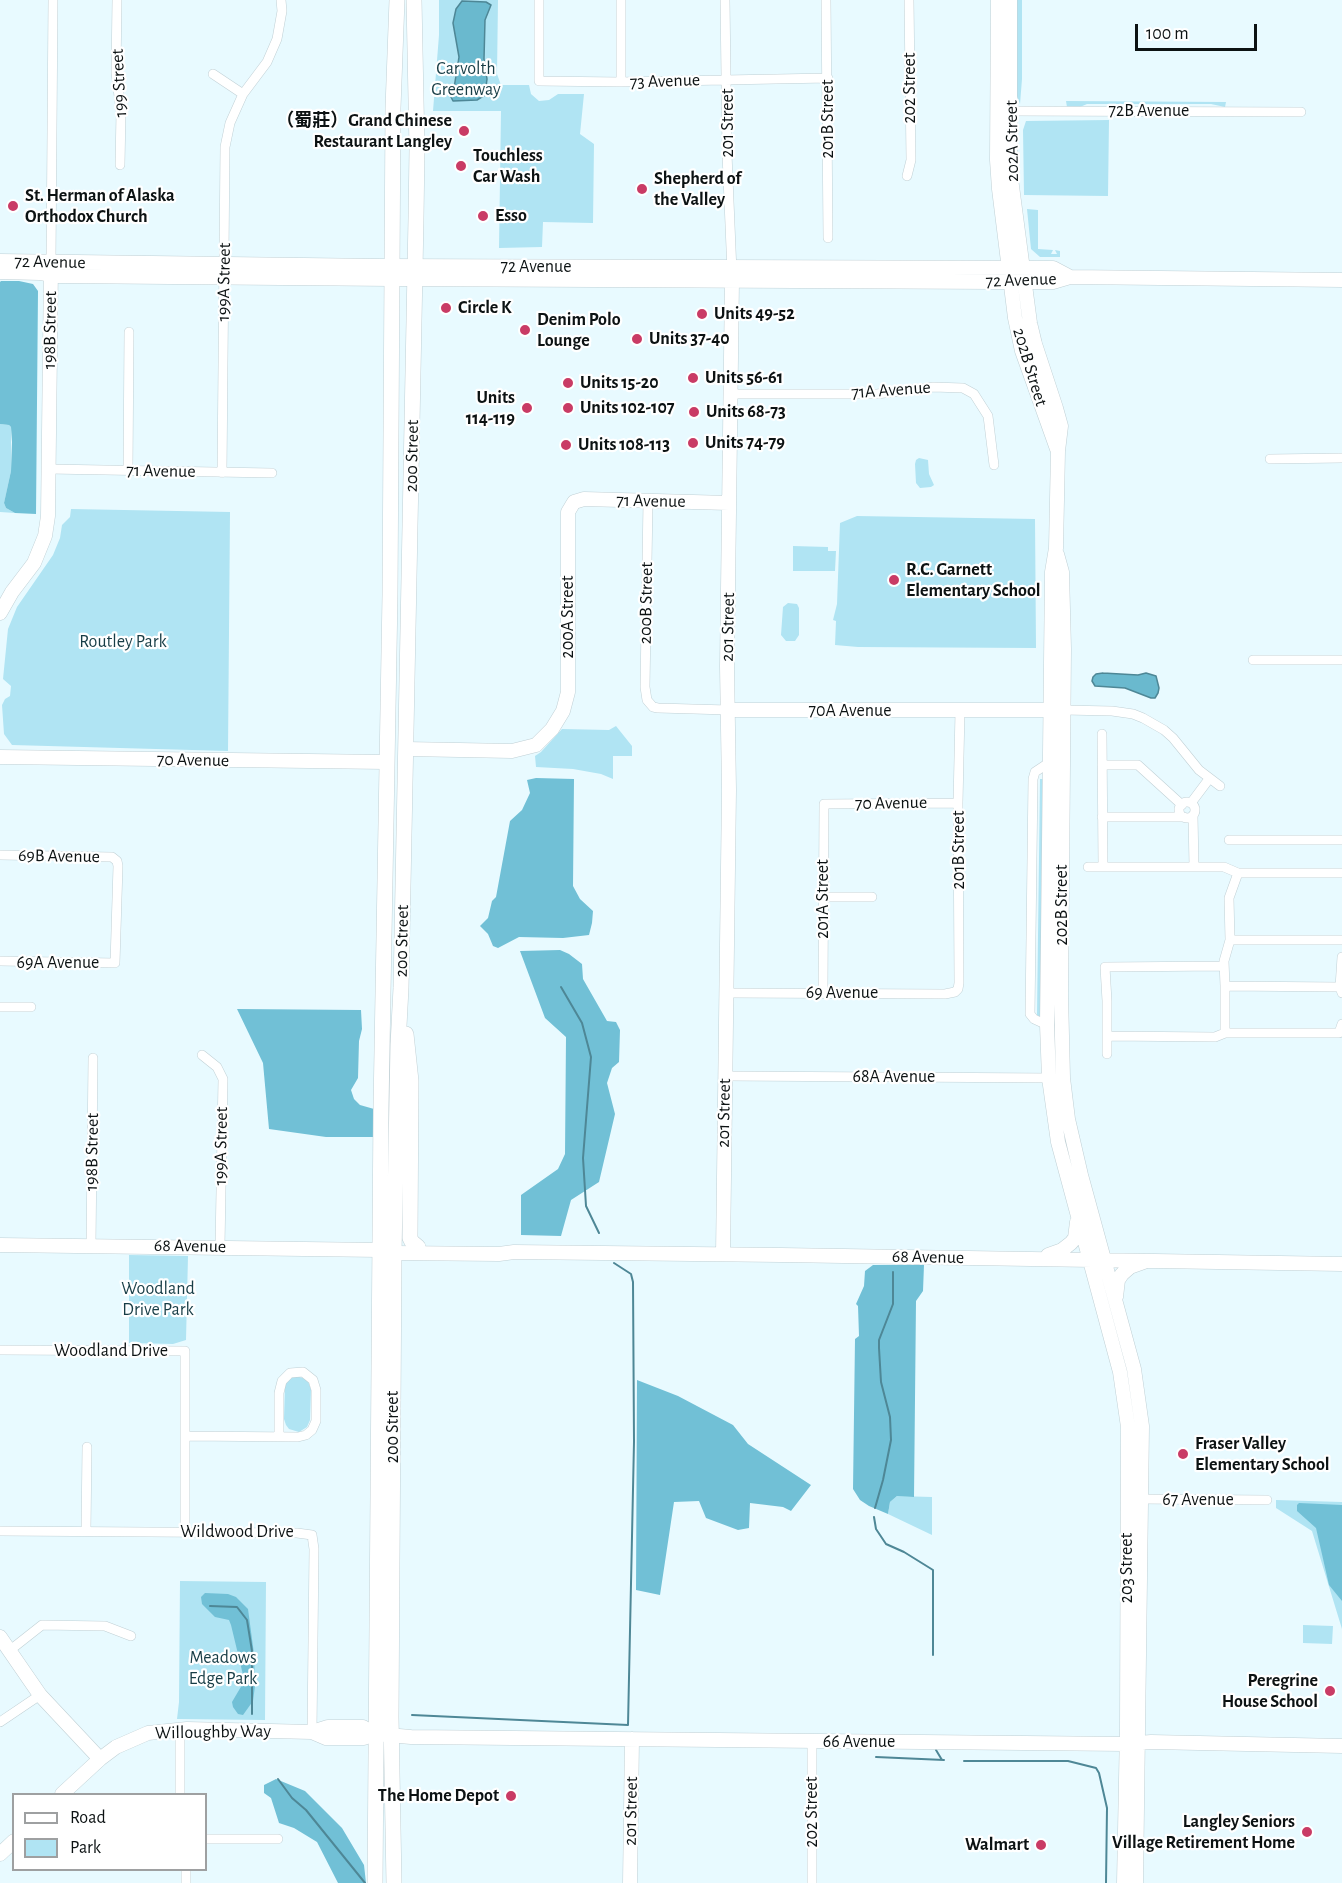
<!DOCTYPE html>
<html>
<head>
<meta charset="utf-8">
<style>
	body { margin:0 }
	#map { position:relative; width:1342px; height:1883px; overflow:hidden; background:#e8faff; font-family:"Alegreya Sans",sans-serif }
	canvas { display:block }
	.legend { position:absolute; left:12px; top:1793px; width:195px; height:78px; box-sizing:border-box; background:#fff; border:2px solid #9ea0a1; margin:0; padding:8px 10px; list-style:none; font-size:18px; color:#0c1213 }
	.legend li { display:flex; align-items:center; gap:12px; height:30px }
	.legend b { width:30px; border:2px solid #9ea0a1 }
	.scale { position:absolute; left:1135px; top:24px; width:122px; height:27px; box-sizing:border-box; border:3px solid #0c1213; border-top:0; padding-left:8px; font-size:18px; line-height:21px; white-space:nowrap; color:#0c1213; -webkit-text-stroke:4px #fff; paint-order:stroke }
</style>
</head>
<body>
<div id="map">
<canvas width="1342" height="1883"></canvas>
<ul class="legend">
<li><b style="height:8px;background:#fff"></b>Road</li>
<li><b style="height:16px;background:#b0e4f3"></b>Park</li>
</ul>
<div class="scale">100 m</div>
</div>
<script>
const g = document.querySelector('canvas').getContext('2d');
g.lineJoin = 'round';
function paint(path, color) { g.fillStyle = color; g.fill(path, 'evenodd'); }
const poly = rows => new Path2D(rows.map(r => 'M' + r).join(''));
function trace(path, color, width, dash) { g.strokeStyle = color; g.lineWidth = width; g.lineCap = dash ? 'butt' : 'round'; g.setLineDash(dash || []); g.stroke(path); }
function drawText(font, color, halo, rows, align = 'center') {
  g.font = font + ' "Alegreya Sans","Noto Sans SC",sans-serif'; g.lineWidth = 4.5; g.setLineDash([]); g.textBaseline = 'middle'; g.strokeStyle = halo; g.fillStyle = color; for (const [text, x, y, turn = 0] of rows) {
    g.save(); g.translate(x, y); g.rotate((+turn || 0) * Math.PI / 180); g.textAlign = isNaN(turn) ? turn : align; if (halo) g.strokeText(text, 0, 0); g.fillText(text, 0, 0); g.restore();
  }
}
paint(poly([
	[439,0,498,0,497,74,501,85,529,85,531,94,539,101,549,100,558,94,584,94,580,134,594,144,593,223,543,222,542,247,499,248,501,111,433,111,439,35],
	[1017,0,1022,0,1022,79,1020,104,1017,96],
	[1066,101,1226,102,1225,107,1211,104,1087,104,1080,107,1067,107],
	[1109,120,1108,196,1024,195,1023,130,1026,121],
	[1027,209,1038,210,1038,249,1053,250,1051,254,1057,254,1055,250,1060,251,1060,257,1040,257,1031,249],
	[0,424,9,425,11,427,11,471,4,503,6,508,15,513,0,512],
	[919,458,928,460,929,474,934,485,931,487,920,488,916,483,915,464,916,460],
	[71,509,230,512,228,751,12,745,4,734,2,705,5,699,10,696,11,686,3,679,8,629,17,607,53,555,60,538,62,525,70,517],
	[857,516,1035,519,1036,648,858,647,835,645,836,621,833,620,837,604,840,523],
	[793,546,828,547,828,551,836,551,835,571,793,571],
	[788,603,797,604,799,608,799,635,795,641,786,641,781,635,783,607],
	[616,726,632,746,632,756,613,756,613,779,601,774,573,769,536,767,535,756,541,752,562,729,609,730],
	[1040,779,1044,779,1041,1018,1037,1015],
	[129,1255,188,1256,186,1340,173,1344,129,1343],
	[296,1376,303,1378,308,1381,311,1389,310,1420,307,1427,299,1432,289,1429,286,1425,284,1419,285,1385,289,1379],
	[897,1496,932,1497,932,1535,888,1514,890,1502],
	[1276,1500,1342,1502,1342,1629,1312,1531,1276,1508],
	[180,1581,266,1582,265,1720,177,1719,179,1702],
	[1303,1625,1333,1626,1332,1644,1303,1643]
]), '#b0e4f3');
paint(poly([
	[1,281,19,281,33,284,38,291,36,514,15,513,6,508,4,503,11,471,12,442,11,427,9,425,0,424,0,282],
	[536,778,574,779,573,886,580,899,593,911,592,923,589,935,563,938,519,937,498,948,493,946,488,934,480,926,488,918,492,901,496,897,510,821,522,810,530,793,527,780],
	[560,950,569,954,582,964,583,979,607,1021,616,1022,620,1030,619,1062,612,1068,607,1083,615,1114,599,1182,571,1200,561,1236,521,1235,521,1195,558,1169,565,1154,566,1037,545,1018,520,951],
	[237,1009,361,1010,362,1029,359,1041,358,1078,351,1090,354,1099,360,1105,374,1109,375,1137,326,1137,269,1129,263,1063],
	[873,1265,924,1265,923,1291,916,1301,914,1497,897,1496,890,1502,888,1514,869,1506,860,1500,853,1489,855,1339,859,1336,858,1306,856,1304,864,1286,865,1271],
	[637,1380,678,1396,733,1425,748,1444,811,1485,791,1511,783,1507,750,1503,749,1528,738,1530,706,1518,699,1501,674,1502,660,1595,636,1590],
	[1299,1503,1342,1505,1342,1601,1329,1585,1316,1528,1297,1511,1297,1505],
	[205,1593,228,1594,236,1597,248,1609,254,1654,255,1686,253,1701,243,1715,238,1714,233,1707,232,1702,242,1685,244,1679,231,1625,229,1620,215,1617,202,1604,201,1597],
	[276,1779,305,1791,342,1828,364,1865,366,1883,338,1883,317,1842,294,1828,279,1823,271,1798,264,1793,264,1785]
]), '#71c0d6');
const water = poly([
	[462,1,486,2,491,5,485,20,484,59,487,79,485,95,477,100,453,101,451,97,454,88,459,57,453,23,456,9,462,1],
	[1103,673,1138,675,1146,673,1156,676,1159,688,1158,693,1155,698,1151,698,1125,688,1095,686,1092,681,1093,677,1096,674,1103,673]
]);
paint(water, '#6ab9ce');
trace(water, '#4e8796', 1.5);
trace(poly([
	[561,987,582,1023,591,1057,583,1158,586,1206,599,1233],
	[875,1508,883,1480,891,1440,890,1417,881,1382,879,1348,879,1340,893,1304,893,1272],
	[874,1517,876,1529,886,1544,904,1552,933,1570,933,1655],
	[210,1606,237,1607,247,1620,252,1651,252,1714],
	[412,1715,628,1725,634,1442,633,1282,631,1274,614,1263],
	[936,1750,942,1760],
	[876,1757,944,1760],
	[964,1761,1068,1761,1096,1768,1099,1773,1107,1808,1106,1883],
	[278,1779,292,1798,306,1810,365,1883]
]), '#4e8796', 2);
const street = poly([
	[117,0,116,73,121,112,120,165],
	[539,0,539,81,621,82,828,78],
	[725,0,727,154,732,272],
	[826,0,828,238],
	[213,74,243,94],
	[621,82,621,0],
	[1006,111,1301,112],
	[907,176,911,160,909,0],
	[51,262,53,0],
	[731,394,877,394,933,387,963,388,974,394,988,416,994,465],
	[1270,459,1342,458],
	[49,469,272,473],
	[128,471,129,332],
	[222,473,225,147,230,123,243,94,267,62,277,39,282,11,281,0],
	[648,501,645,687,647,700,653,707,658,708,728,710],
	[1253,660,1342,660],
	[1064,710,1112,711,1133,714,1143,718,1164,730,1173,738,1199,770,1220,786],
	[1102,734,1103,867],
	[1102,765,1138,765,1182,805],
	'1179 810a8 8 0 1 1 16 0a8 8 0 1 1-16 0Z',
	[1191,803,1209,779],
	[1193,815,1194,867],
	[1102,817,1184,817],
	[1229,840,1342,840],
	[0,855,112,857,117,861,118,866,115,963,0,961],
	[1088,867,1224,867,1238,873],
	[823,897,872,897],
	[1230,940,1342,940],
	[1342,957,1340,987,1342,993],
	[1224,966,1105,967,1107,1001,1107,1036,1215,1037,1225,1033,1225,986],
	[1340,987,1225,986,1224,961,1230,940,1229,898,1238,873,1342,873],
	[726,993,945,994,955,992,958,989,959,983,958,803,960,711],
	[823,993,824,804,958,803],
	[0,1007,31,1007],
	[1047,1025,1034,1019,1030,1014,1033,779,1035,772,1050,762],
	[1225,1033,1339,1033,1342,1024],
	[1107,1054,1107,1036],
	[202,1055,217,1067,223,1079,220,1246],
	[725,1076,1054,1078],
	[91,1246,93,1058],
	[0,1350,185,1351,185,1532],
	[186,1436,298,1437,306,1435,312,1430,316,1421,316,1390,313,1380,303,1372,290,1373,282,1381,279,1393,279,1437],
	[1138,1499,1267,1500],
	[0,1531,297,1533,312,1535,314,1549,312,1732],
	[86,1531,87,1447],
	[9,1651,42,1625,105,1626,131,1636],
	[0,1722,40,1695],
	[180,1794,180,1729],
	[206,1839,278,1839],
	[186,1883,186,1870],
	[812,1883,812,1741]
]);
const secondary = poly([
	[998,0,997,160,999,189,1015,318,1022,351,1057,449],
	[1010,0,1010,171,1030,323,1035,344,1056,408,1061,426,1058,451,1056,548,1052,572,1047,1025,1049,1078,1058,1142,1120,1372,1128,1427,1127,1728,1124,1883],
	[0,261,380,266,1053,268,1070,277],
	[0,272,40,273,60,276,392,279,998,282,1053,282,1070,277,1342,280],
	[1057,554,1062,572,1064,649,1061,995,1063,1078,1068,1119,1081,1175,1134,1369,1142,1426,1136,1883],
	[0,613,12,592,34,563,45,536,48,516,51,267],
	[728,710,1059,710],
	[406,749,512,751,536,745,552,729,563,711,568,692,568,512,574,502,584,499,729,503],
	[0,757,386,762],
	[0,1245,380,1250],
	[394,1253,499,1254,514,1252,781,1255,1342,1264],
	[723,1254,729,790,727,666,732,280],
	[1048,1255,1062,1250,1071,1243,1075,1238,1077,1222],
	[1116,1297,1118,1280,1122,1274,1130,1267,1144,1262],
	[0,1637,40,1695,100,1759],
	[312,1732,326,1738,364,1738,375,1734,411,1737,1126,1744,1151,1742,1342,1746],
	[62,1794,100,1759,116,1747,148,1733,187,1729,312,1732,328,1727,363,1727,375,1734],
	[0,1854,14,1841],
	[630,1883,632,1739]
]);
const primary = poly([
	[406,1034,411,1081,410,1238,412,1242,418,1247],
	[375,1883,381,1107,390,595,393,108,397,0],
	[394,1883,391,1717,394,1253,398,1045,401,988,416,218,417,149,414,0]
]);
trace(street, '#c0d0d5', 10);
trace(secondary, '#c0d0d5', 15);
trace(primary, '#c0d0d5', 16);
trace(street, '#fff', 9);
trace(secondary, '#fff', 14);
trace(primary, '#fff', 15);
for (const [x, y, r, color] of [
	[464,131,6,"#c93b65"],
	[461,166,6,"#c93b65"],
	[642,189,6,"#c93b65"],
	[13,206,6,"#c93b65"],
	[483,216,6,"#c93b65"],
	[446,308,6,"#c93b65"],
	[702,314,6,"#c93b65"],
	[525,330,6,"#c93b65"],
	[637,339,6,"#c93b65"],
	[693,378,6,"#c93b65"],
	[568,383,6,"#c93b65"],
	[527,408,6,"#c93b65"],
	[568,408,6,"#c93b65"],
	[694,412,6,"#c93b65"],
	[693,443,6,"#c93b65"],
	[566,445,6,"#c93b65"],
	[894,580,6,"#c93b65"],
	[1183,1454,6,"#c93b65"],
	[1330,1691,6,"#c93b65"],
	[511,1796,6,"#c93b65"],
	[1307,1832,6,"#c93b65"],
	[1041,1845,6,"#c93b65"]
]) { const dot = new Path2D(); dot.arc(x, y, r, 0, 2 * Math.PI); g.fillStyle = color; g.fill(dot); trace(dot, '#fff', 2); }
drawText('18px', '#173d46', '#fff', [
	["Carvolth",466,69],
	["Greenway",466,90],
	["Routley Park",123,642],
	["Woodland",158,1289],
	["Drive Park",158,1310],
	["Meadows",223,1658],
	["Edge Park",223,1679]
]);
drawText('18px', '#0c1213', '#fff', [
	["73 Avenue",665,81,-2],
	["199 Street",119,83,-93],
	["202 Street",910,88,-90],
	["72B Avenue",1149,111],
	["201B Street",828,119,-90],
	["201 Street",728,123,-90],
	["202A Street",1012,141,-91],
	["72 Avenue",50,262,1],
	["72 Avenue",536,267],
	["72 Avenue",1021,280,-2],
	["199A Street",224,282,-89],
	["198B Street",50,330,-89],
	["202B Street",1030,367,73],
	["71A Avenue",891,390,-4],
	["200 Street",412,456,-89],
	["71 Avenue",161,471,1],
	["71 Avenue",651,501,1],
	["200B Street",646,603,-89],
	["200A Street",568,617,-90],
	["201 Street",728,627,-89],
	["70A Avenue",850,711],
	["70 Avenue",193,760,1],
	["70 Avenue",891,803,-1],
	["201B Street",959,850,-90],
	["69B Avenue",59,856,1],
	["201A Street",823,899,-90],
	["202B Street",1062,905,-90],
	["200 Street",402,941,-89],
	["69A Avenue",58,963],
	["69 Avenue",842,993],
	["68A Avenue",894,1077],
	["201 Street",724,1113,-89],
	["199A Street",221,1146,-89],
	["198B Street",92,1152,-89],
	["68 Avenue",190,1246,1],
	["68 Avenue",928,1257,1],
	["Woodland Drive",111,1351],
	["200 Street",393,1427,-90],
	["67 Avenue",1198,1500],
	["Wildwood Drive",237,1532],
	["203 Street",1127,1568,-90],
	["Willoughby Way",213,1732,-1],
	["66 Avenue",859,1742],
	["201 Street",631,1811,-89],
	["202 Street",812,1812,-90]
]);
drawText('bold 18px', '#0c1213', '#fff', [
	["（蜀莊）Grand Chinese",452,121,"right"],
	["Restaurant Langley",452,142,"right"],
	["Touchless",473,156],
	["Car Wash",473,177],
	["Shepherd of",654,179],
	["the Valley",654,200],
	["St. Herman of Alaska",25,196],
	["Orthodox Church",25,217],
	["Esso",495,216],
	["Circle K",458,308],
	["Units 49-52",714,314],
	["Denim Polo",537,320],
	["Lounge",537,341],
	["Units 37-40",649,339],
	["Units 56-61",705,378],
	["Units 15-20",580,383],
	["Units",515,398,"right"],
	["114-119",515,419,"right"],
	["Units 102-107",580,408],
	["Units 68-73",706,412],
	["Units 74-79",705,443],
	["Units 108-113",578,445],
	["R.C. Garnett",906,570],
	["Elementary School",906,591],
	["Fraser Valley",1195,1444],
	["Elementary School",1195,1465],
	["Peregrine",1318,1681,"right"],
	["House School",1318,1702,"right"],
	["The Home Depot",499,1796,"right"],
	["Langley Seniors",1295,1822,"right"],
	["Village Retirement Home",1295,1843,"right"],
	["Walmart",1029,1845,"right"]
], 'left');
</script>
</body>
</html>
